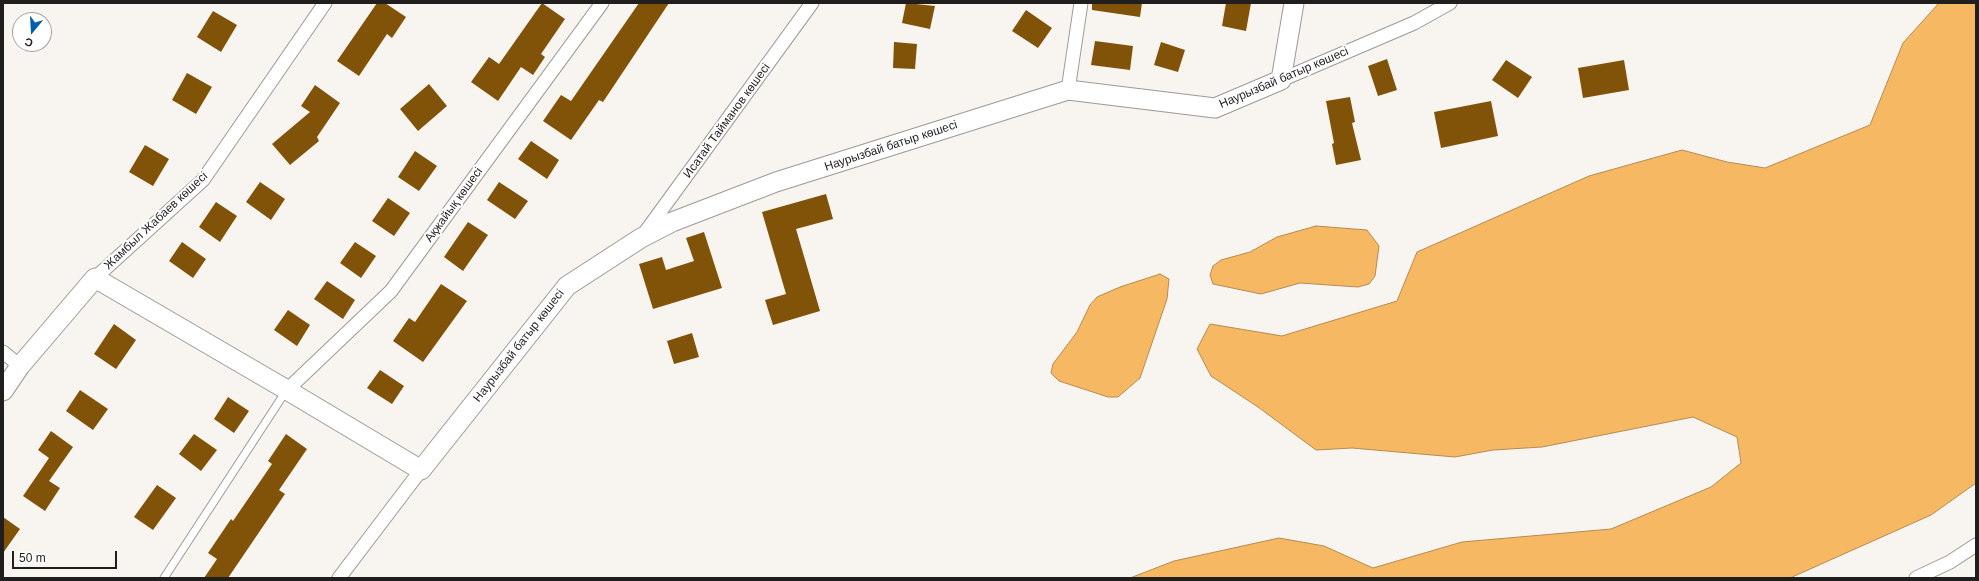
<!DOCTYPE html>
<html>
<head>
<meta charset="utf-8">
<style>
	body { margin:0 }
	#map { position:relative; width:1979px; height:581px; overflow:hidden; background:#f8f4f0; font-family:Arial,sans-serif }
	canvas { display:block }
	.frame { position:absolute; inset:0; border:4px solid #201f1e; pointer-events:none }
	.north { position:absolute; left:12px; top:12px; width:40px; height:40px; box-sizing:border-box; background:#fff; border:1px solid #a6a5a5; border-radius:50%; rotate:198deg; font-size:11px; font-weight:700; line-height:16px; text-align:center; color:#201f1e }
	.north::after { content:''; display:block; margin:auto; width:14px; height:18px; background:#015eab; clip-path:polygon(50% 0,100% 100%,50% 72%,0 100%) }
	.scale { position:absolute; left:12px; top:551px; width:105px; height:18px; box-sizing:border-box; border:2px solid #201f1e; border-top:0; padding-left:5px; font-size:12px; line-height:14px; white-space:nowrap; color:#201f1e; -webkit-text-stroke:3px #fff; paint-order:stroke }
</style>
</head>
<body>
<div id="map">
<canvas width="1979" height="581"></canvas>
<div class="frame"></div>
<div class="north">С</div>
<div class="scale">50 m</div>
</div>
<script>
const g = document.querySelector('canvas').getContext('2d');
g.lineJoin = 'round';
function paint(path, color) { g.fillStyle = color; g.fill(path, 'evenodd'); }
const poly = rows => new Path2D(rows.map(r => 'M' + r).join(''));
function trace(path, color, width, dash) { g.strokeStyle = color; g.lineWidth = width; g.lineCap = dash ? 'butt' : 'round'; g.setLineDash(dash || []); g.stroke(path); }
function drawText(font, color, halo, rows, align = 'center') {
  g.font = font + ' Arial,sans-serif'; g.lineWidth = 4; g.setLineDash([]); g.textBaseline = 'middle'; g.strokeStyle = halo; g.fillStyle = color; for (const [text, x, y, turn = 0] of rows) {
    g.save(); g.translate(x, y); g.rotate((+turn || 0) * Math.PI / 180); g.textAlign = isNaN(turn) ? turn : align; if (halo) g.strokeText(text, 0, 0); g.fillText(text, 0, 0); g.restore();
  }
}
const water = poly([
	[1939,3,1976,3,1976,483,1931,515,1790,578,1130,578,1174,561,1279,538,1324,546,1373,568,1462,542,1611,529,1711,487,1741,463,1737,437,1693,417,1542,447,1493,450,1455,457,1352,448,1316,450,1258,407,1211,376,1197,349,1210,324,1282,336,1397,301,1417,252,1589,176,1682,150,1727,162,1765,168,1870,125,1903,43,1939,3],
	[1316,226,1367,230,1379,246,1375,276,1369,284,1358,287,1300,283,1261,294,1213,284,1210,275,1213,266,1221,260,1250,252,1277,237,1316,226],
	[1160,274,1169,279,1167,299,1140,378,1118,397,1108,397,1059,381,1051,373,1053,364,1077,332,1090,305,1097,297,1120,287,1160,274]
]);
paint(water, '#f7b864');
trace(water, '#b68a4f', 1);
paint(poly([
	[377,3,385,3,406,17,392,38,387,34,359,76,337,61],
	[542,3,565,19,541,54,545,57,533,75,521,67,498,101,471,82,489,57,499,64],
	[639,3,669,3,603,102,599,100,571,140,543,121,561,95,571,101],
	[906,3,935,6,930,29,902,23],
	[1092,3,1142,3,1140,17,1092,10],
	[1226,3,1251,3,1246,31,1222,26],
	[1026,10,1052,28,1038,48,1012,31],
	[213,11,237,25,221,52,197,37],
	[1095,41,1133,46,1130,70,1091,65],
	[894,42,917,44,915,69,893,68],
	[1161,42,1185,50,1178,72,1154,65],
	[1387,59,1397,90,1378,96,1368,66],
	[1506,60,1532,77,1518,98,1492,80],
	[1624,60,1629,90,1583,98,1578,68],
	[187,73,212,87,196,114,172,100],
	[429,84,447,106,418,131,400,109],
	[315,85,340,103,317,137,319,141,290,165,272,144,310,112,301,106],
	[1350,97,1355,122,1352,123,1361,160,1336,165,1332,144,1334,143,1326,101],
	[1491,101,1498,136,1441,148,1434,112],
	[531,141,559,160,547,179,518,159],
	[145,145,169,159,153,186,129,172],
	[415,151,437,166,419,191,398,177],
	[260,182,285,199,271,220,246,202],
	[499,182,528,201,515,219,487,200],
	[826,194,833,219,796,229,820,311,773,325,765,300,786,294,762,212],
	[388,198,410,213,394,236,372,221],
	[216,202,237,216,220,242,199,227],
	[468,222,488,235,463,271,444,257],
	[704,232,722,288,653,309,639,264,662,257,666,270,694,261,686,238],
	[182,242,206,259,193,278,169,261],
	[355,242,376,256,361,278,340,263],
	[327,281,355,300,343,319,314,299],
	[441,284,467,301,423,362,393,341,409,318,415,322],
	[288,310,310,325,297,346,274,330],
	[114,324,136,340,116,369,94,354],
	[692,333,699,357,674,364,667,341],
	[380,370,404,386,392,404,367,388],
	[80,390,108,409,93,430,66,411],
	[228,397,249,411,234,433,214,419],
	[51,431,73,447,49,481,60,488,45,511,23,496,49,458,38,450],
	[194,434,217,450,201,471,179,454],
	[286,434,307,449,279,490,285,494,228,578,204,578,217,559,208,553,231,519,233,521,272,464,268,461],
	[157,485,176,498,153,530,134,517],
	[3,517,20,529,3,553]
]), '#805308');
const lane = poly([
	[164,578,286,391]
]);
const street = poly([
	[1281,80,1414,23,1450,3],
	[1068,90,1081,3],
	[644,234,812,3],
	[95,278,203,180,325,3],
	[3,352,20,366],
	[287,390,391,291,602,3],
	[339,578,421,470],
	[1916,578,1950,562,1976,545]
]);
const secondary = poly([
	[3,391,20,366,95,278,287,390,421,470,567,286,641,238,672,222,776,182,1068,90,1215,108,1281,80,1294,3]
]);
trace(lane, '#9d9a96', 9);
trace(street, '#9d9a96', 15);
trace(secondary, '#9d9a96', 21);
trace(lane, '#fff', 7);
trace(street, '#fff', 13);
trace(secondary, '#fff', 19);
drawText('12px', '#201f1e', '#fff', [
	["Наурызбай батыр көшесі",1284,78,-23],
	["Исатай Тайманов көшесі",727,121,-54],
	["Наурызбай батыр көшесі",891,146,-18],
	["Ақжайық көшесі",454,205,-54],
	["Жамбыл Жабаев көшесі",156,221,-43],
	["Наурызбай батыр көшесі",519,346,-52]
]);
</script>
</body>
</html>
